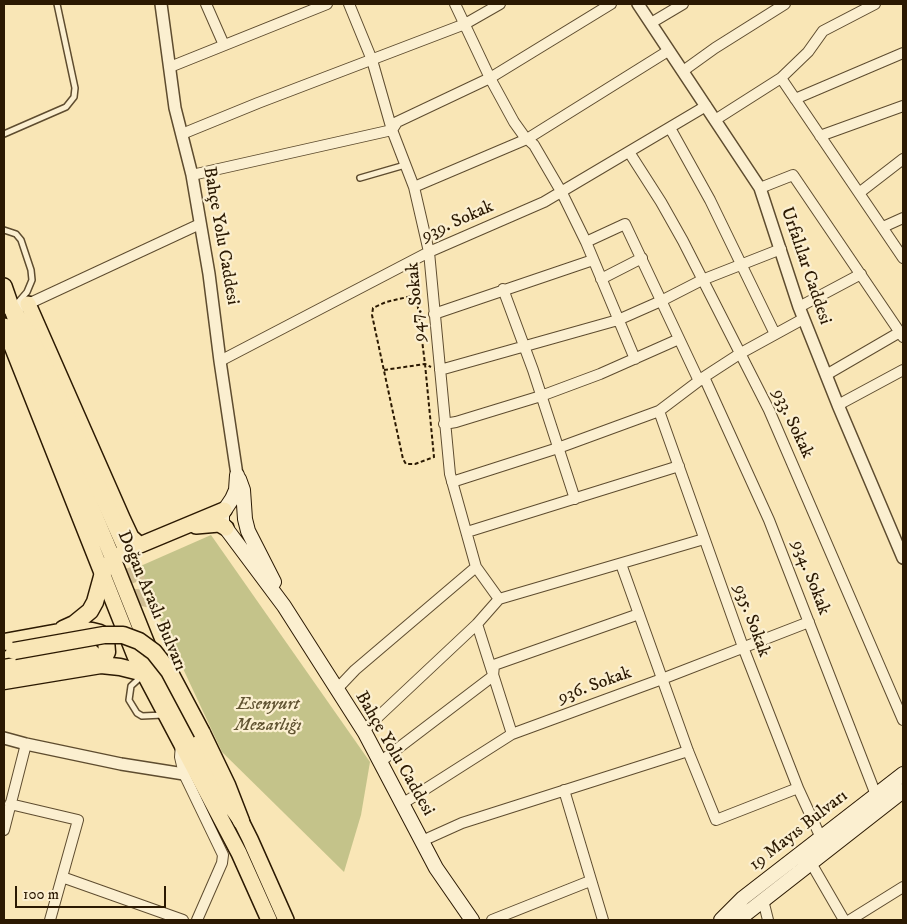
<!DOCTYPE html>
<html>
<head>
<meta charset="utf-8">
<style>
	body { margin:0 }
	#map { position:relative; width:907px; height:924px; overflow:hidden; background:#f9e6b6; font-family:"IM FELL DW Pica",serif }
	canvas { display:block }
	.frame { position:absolute; inset:0; border:5px solid #2b1902; pointer-events:none }
	.scale { position:absolute; left:15px; top:886px; width:151px; height:22px; box-sizing:border-box; border:2px solid #2b1902; border-top:0; padding-left:6px; font-size:15px; line-height:18px; white-space:nowrap; color:#2b1902; -webkit-text-stroke:4px #fbefd0; paint-order:stroke }
</style>
</head>
<body>
<div id="map">
<canvas width="907" height="924"></canvas>
<div class="frame"></div>
<div class="scale">100 m</div>
</div>
<script>
const g = document.querySelector('canvas').getContext('2d');
g.lineJoin = 'round';
function paint(path, color) { g.fillStyle = color; g.fill(path, 'evenodd'); }
const poly = rows => new Path2D(rows.map(r => 'M' + r).join(''));
function trace(path, color, width, dash) { g.strokeStyle = color; g.lineWidth = width; g.lineCap = dash ? 'butt' : 'round'; g.setLineDash(dash || []); g.stroke(path); }
function drawText(font, color, halo, rows, align = 'center') {
  g.font = font + ' "IM FELL DW Pica",serif'; g.lineWidth = 4.5; g.setLineDash([]); g.textBaseline = 'middle'; g.strokeStyle = halo; g.fillStyle = color; for (const [text, x, y, turn = 0] of rows) {
    g.save(); g.translate(x, y); g.rotate((+turn || 0) * Math.PI / 180); g.textAlign = isNaN(turn) ? turn : align; if (halo) g.strokeText(text, 0, 0); g.fillText(text, 0, 0); g.restore();
  }
}
paint(poly([
	[211,535,370,762,361,815,344,872,222,752,136,568]
]), '#c4c38a');
trace(poly([
	[124,544,140,588,139,604,135,618,131,624]
]), '#d0bd92', 16, [16, 8]);
const service = poly([
	[4,134,66,107,74,97,75,88,57,4],
	[360,178,405,165],
	[4,230,16,234,21,240,31,270,32,280,27,292,14,307],
	[142,676,131,686,129,700,137,713,142,716,163,715]
]);
const minor = poly([
	[206,4,224,45],
	[349,4,372,60,392,130,414,187,429,252,450,474,476,567,499,599],
	[455,4,490,78,514,122,524,136,534,145,562,193,586,242,635,359],
	[651,23,683,4],
	[170,67,327,4],
	[683,71,715,48,785,4],
	[781,78,903,258],
	[795,99,903,53],
	[715,120,781,78,808,52,823,31,875,4],
	[670,128,710,200,775,334],
	[182,134,258,103,465,24,500,4],
	[820,136,903,106],
	[629,152,661,202,683,241,769,410,903,720],
	[192,175,392,130,397,122,490,78,611,4],
	[414,187,527,139,668,51],
	[760,188,793,175,903,337],
	[859,193,903,159],
	[883,227,903,218],
	[586,242,625,224,699,381],
	[601,279,642,258],
	[503,289,533,370,575,499],
	[799,307,861,274],
	[12,309,28,304,200,224],
	[434,314,593,260],
	[220,361,429,252,544,202,706,106],
	[440,370,618,320,661,301,702,280,781,249],
	[826,375,900,332],
	[704,377,769,520,876,795],
	[838,405,903,370],
	[659,411,743,647,798,788,821,838],
	[444,424,456,422,541,396,600,374,679,339],
	[452,482,558,448,659,411,704,377,741,353,803,319],
	[467,532,679,466],
	[621,564,688,751,716,820,798,788],
	[477,624,512,734],
	[336,690,355,670,476,567],
	[363,731,477,624,499,599,704,539],
	[181,743,180,757,184,774,223,855,222,863,197,920],
	[380,762,493,676,494,665,639,614],
	[564,790,603,920],
	[10,804,78,820,50,920],
	[402,804,512,734,662,679,809,622],
	[4,830,26,744],
	[422,841,462,823,688,751],
	[811,863,844,920],
	[62,877,183,920],
	[763,900,768,920],
	[492,920,590,881],
	[850,920,903,887]
]);
const tertiary = poly([
	[161,4,175,108,192,175,209,274,220,361,237,475],
	[638,4,760,188,799,307,838,405,903,558],
	[4,738,26,744,121,764,184,774]
]);
const secondary = poly([
	[237,475,236,490,232,499,222,514,222,523,284,606,365,733,436,868,472,920],
	[239,479,243,490,245,519,248,531,274,582],
	[721,920,743,898,903,774],
	[738,920,903,791]
]);
const primary = poly([
	[4,286,28,355,113,559,157,669,222,794,241,821,250,839,286,920],
	[28,304,123,520,131,537,140,545],
	[4,326,135,656,239,853,269,920],
	[196,526,219,524,226,528],
	[107,565,119,555,128,550,224,510]
]);
const trunk = poly([
	[12,309,28,333,44,365,124,544],
	[63,629,74,624,90,611,95,602,103,573],
	[4,642,59,632,80,630,92,631,100,633,106,640,107,652,101,665],
	[4,668,92,653],
	[4,681,101,665,120,667,144,673],
	[202,733,227,785,241,821]
]);
trace(service, '#5e4c2f', 8);
trace(minor, '#5e4c2f', 12);
trace(tertiary, '#5e4c2f', 14);
trace(secondary, '#2b1902', 16);
trace(primary, '#2b1902', 18);
trace(trunk, '#2b1902', 19);
trace(poly([
	[412,296,415,296,417,300,425,364,434,457,415,464,406,464,403,459,372,315,373,308,386,302,412,296],
	[384,370,425,364,431,367]
]), '#2b1902', 2, [4, 2.5]);
trace(service, '#fbefd0', 5);
trace(minor, '#fbefd0', 10);
trace(tertiary, '#fbefd0', 11);
trace(secondary, '#fbefd0', 14);
trace(primary, '#f9e6b6', 15);
trace(trunk, '#f9e6b6', 16);
const trunkBridge = poly([
	[14,651,104,635,123,635,139,641,154,652,169,671,202,733]
]);
trace(trunkBridge, '#2b1902', 19, []);
trace(trunkBridge, '#f9e6b6', 16);
drawText('18px', '#2b1902', '#fbefd0', [
	["939. Sokak",458,222,-24],
	["Bahçe Yolu Caddesi",220,236,80],
	["Urfalılar Caddesi",805,266,71],
	["947. Sokak",417,302,-95],
	["933. Sokak",792,424,65],
	["934. Sokak",810,578,69],
	["Doğan Araslı Bulvarı",151,601,67],
	["935. Sokak",751,621,70],
	["936. Sokak",595,686,-20],
	["Bahçe Yolu Caddesi",394,754,60],
	["19 Mayıs Bulvarı",799,831,-38]
]);
drawText('italic 18px', '#615432', '#fbefd0', [
	["Esenyurt",268,705],
	["Mezarlığı",268,726]
]);
</script>
</body>
</html>
